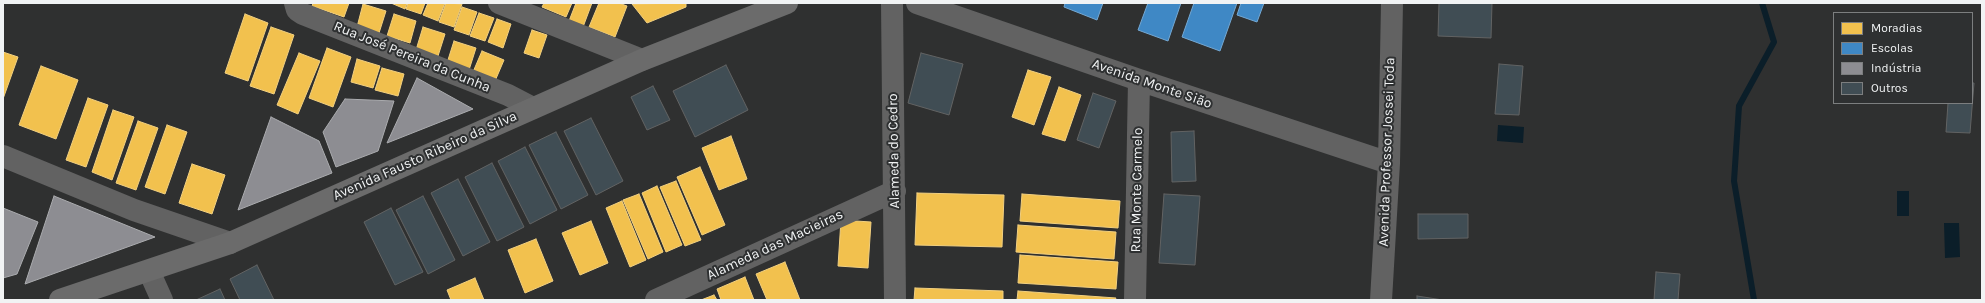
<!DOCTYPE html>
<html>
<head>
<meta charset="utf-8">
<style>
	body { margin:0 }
	#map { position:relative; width:1985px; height:303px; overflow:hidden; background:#2f3030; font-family:Karla,sans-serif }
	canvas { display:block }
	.frame { position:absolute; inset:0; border:4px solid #f1f3f4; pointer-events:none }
	.legend { position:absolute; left:1833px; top:12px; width:140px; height:92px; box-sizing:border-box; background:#2e3031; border:1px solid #7c7e7f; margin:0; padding:5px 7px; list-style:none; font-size:12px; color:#f1f3f4 }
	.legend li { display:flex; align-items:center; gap:8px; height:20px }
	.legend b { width:20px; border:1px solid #7c7e7f }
</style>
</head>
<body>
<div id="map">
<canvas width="1985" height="303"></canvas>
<div class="frame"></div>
<ul class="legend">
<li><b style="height:11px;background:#f2c14e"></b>Moradias</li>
<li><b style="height:11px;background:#3f88c5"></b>Escolas</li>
<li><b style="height:11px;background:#8d8d92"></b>Indústria</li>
<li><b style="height:11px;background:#404d54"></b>Outros</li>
</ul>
</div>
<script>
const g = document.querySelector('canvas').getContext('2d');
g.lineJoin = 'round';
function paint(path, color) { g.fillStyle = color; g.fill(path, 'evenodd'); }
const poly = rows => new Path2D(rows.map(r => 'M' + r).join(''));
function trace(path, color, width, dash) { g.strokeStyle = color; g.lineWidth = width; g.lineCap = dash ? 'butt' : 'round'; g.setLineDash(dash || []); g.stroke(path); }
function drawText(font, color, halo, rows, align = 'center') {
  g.font = font + ' Karla,sans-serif'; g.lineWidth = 4; g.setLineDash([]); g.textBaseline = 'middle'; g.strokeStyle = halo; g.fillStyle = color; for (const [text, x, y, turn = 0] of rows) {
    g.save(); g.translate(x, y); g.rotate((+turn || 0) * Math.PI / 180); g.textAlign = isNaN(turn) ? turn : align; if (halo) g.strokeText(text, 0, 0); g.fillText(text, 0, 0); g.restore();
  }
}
paint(poly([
	[1498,125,1524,127,1523,143,1497,141],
	[1897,191,1909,191,1909,216,1897,216],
	[1944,223,1959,223,1960,257,1945,258]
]), '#0b1e29');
const homes = poly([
	[313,3,349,3,344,17,312,6,313,3],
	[391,3,407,3,405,9,391,3],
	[408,3,425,3,421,14,406,9,408,3],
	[428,3,445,3,438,21,423,15,428,3],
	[446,3,462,4,454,27,439,22,446,3],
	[544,3,572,3,566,17,542,7,544,3],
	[576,3,592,3,583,27,569,21,576,3],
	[599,3,619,3,627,6,615,37,589,27,599,3],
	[686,3,686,7,647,23,632,4,686,3],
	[363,4,386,11,379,33,357,27,363,4],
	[462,7,477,12,469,35,454,30,462,7],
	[479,13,494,18,485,41,470,36,479,13],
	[245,14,268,23,248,81,225,73,245,14],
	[394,14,416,21,410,43,387,36,394,14],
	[497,19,511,24,503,48,488,42,497,19],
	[271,27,294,35,274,94,250,86,271,27],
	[423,27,445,34,438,56,416,50,423,27],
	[532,30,547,35,539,58,524,53,532,30],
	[454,41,476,48,469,70,447,63,454,41],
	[327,48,351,57,333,107,309,98,327,48],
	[482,51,504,60,495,81,473,72,482,51],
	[3,52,18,57,3,99,3,52],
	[299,53,320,61,298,114,277,105,299,53],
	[357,59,380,66,373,88,351,82,357,59],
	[41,66,78,80,56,139,19,125,41,66],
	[382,68,404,74,398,96,375,90,382,68],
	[1028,70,1051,77,1034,125,1012,117,1028,70],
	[1059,87,1081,95,1065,141,1042,134,1059,87],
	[88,98,108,105,86,167,66,160,88,98],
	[113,110,134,117,112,180,92,172,113,110],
	[138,121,158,128,136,190,116,183,138,121],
	[167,125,187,132,165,194,145,187,167,125],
	[731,136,747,179,719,190,702,148,731,136],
	[192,164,225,175,212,214,179,203,192,164],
	[700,167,725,225,702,235,677,177,700,167],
	[676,181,701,240,685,246,660,187,676,181],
	[657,186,682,245,666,252,642,193,657,186],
	[917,193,1004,195,1002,247,915,245,917,193],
	[639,194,663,252,648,259,623,200,639,194],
	[1022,194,1120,201,1118,228,1020,221,1022,194],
	[622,201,646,260,630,267,606,208,622,201],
	[841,220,871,222,868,268,838,266,841,220],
	[591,221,608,263,580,275,562,233,591,221],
	[1018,225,1116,232,1114,259,1016,252,1018,225],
	[536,239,553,281,525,293,508,250,536,239],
	[1020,255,1118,262,1116,289,1018,283,1020,255],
	[785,262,800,300,767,300,756,274,785,262],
	[745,277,754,300,721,300,717,289,745,277],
	[475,278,484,300,451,300,447,290,475,278],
	[915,288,1003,291,1003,300,914,300,915,288],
	[1018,291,1116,298,1115,300,1017,300,1018,291],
	[714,295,717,300,701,300,714,295]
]);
paint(homes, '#f2c14e');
trace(homes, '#f2d080', 1);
const schools = poly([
	[1065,3,1103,3,1097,20,1064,7,1065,3],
	[1148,3,1181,3,1168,41,1138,30,1148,3],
	[1194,3,1237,3,1220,51,1182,37,1194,3],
	[1241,3,1264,3,1257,22,1237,15,1241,3]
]);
paint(schools, '#3f88c5');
trace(schools, '#74a8d3', 1);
const industry = poly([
	[417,78,473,109,387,143,417,78],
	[345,99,394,101,378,151,336,167,323,132,345,99],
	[271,117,319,141,332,173,238,210,271,117],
	[54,196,155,237,25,284,54,196],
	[3,208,38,222,17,274,3,278,3,208]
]);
paint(industry, '#8d8d92');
trace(industry, '#abacaf', 1);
trace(poly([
	[1754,300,1734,181,1739,106,1774,42,1762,3]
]), '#0b1e29', 6);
const building = poly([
	[1439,3,1492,3,1491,38,1438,36,1439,3],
	[921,53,963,64,949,115,908,103,921,53],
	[1499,64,1523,66,1519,115,1495,114,1499,64],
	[726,65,748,110,695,137,673,91,726,65],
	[1972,83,1974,83,1970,133,1946,132,1948,103,1972,103,1972,83],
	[653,86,670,120,647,130,631,97,653,86],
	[1093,93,1116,101,1099,148,1077,140,1093,93],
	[591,118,623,181,596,195,564,131,591,118],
	[1194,131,1196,181,1172,182,1171,132,1194,131],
	[556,132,588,195,561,209,529,145,556,132],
	[525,147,557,210,530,224,498,161,525,147],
	[492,163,524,227,497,241,465,177,492,163],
	[458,179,490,242,463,256,431,193,458,179],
	[1164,194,1200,196,1195,265,1159,263,1164,194],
	[423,196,455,260,428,274,396,210,423,196],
	[391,208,423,272,395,285,364,222,391,208],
	[1418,214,1468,214,1468,238,1418,239,1418,214],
	[257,265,274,300,240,300,230,279,257,265],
	[1656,272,1680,274,1678,300,1654,300,1656,272],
	[220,289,225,300,196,300,220,289],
	[1417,296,1443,300,1417,300,1417,296]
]);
paint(building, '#404d54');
trace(building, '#626363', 1);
trace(poly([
	[295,3,297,10,303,14,508,95,533,108],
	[499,3,642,60],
	[892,3,895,300],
	[917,3,1139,80,1389,163],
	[3,156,134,210,230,243],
	[149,271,162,300],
	[656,300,895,191],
	[1135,300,1139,80],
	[1381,300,1389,163,1392,3]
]), '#626262', 22);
trace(poly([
	[60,300,230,243,642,60,787,3]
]), '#6b6b6b', 22);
drawText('14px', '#f1f3f4', '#2e3031', [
	["Rua José Pereira da Cunha",412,57,22],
	["Avenida Monte Sião",1152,84,19],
	["Alameda do Cedro",894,151,-91],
	["Avenida Professor Jossei Toda",1387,152,-88],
	["Avenida Fausto Ribeiro da Silva",425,156,-24],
	["Rua Monte Carmelo",1137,190,-89],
	["Alameda das Macieiras",775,245,-25]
]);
</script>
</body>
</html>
